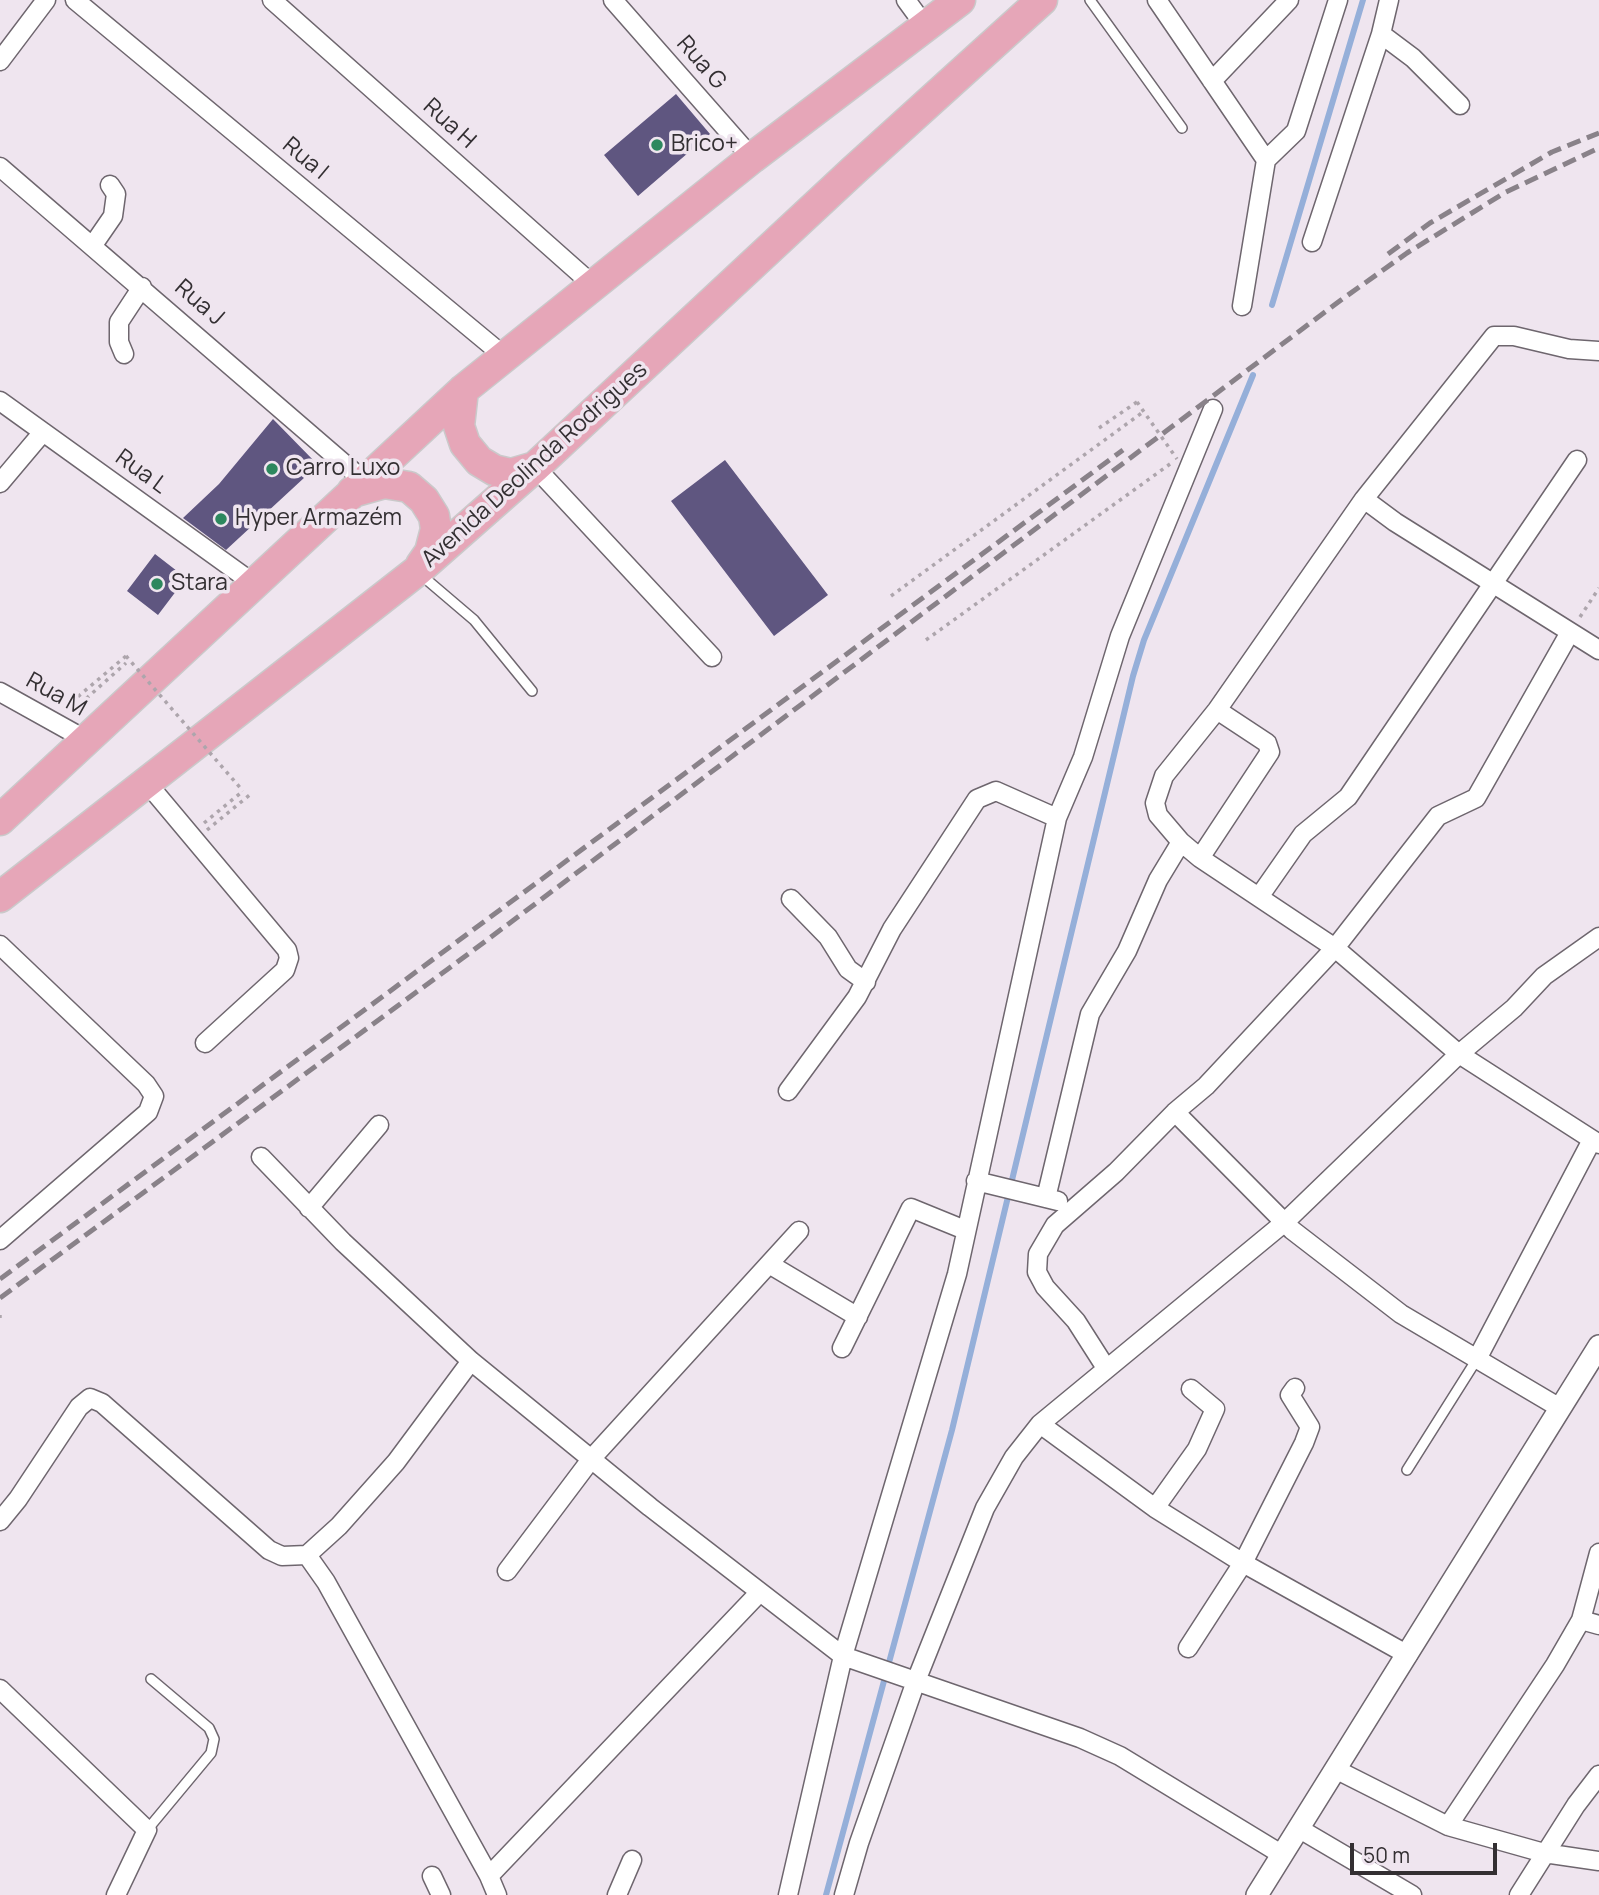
<!DOCTYPE html>
<html>
<head>
<meta charset="utf-8">
<style>
	body { margin:0 }
	#map { position:relative; width:1599px; height:1895px; overflow:hidden; background:#efe5ef; font-family:Manrope,sans-serif }
	canvas { display:block }
	.scale { position:absolute; left:1350px; top:1843px; width:147px; height:32px; box-sizing:border-box; border:4px solid #332f32; border-top:0; padding-left:9px; font-size:21px; line-height:24px; white-space:nowrap; color:#332f32; -webkit-text-stroke:5px #efe5ef; paint-order:stroke }
</style>
</head>
<body>
<div id="map">
<canvas width="1599" height="1895"></canvas>
<div class="scale">50 m</div>
</div>
<script>
const g = document.querySelector('canvas').getContext('2d');
g.lineJoin = 'round';
const poly = rows => new Path2D(rows.map(r => 'M' + r).join(''));
function trace(path, color, width, dash) { g.strokeStyle = color; g.lineWidth = width; g.lineCap = dash ? 'butt' : 'round'; g.setLineDash(dash || []); g.stroke(path); }
function paint(path, color) { g.fillStyle = color; g.fill(path, 'evenodd'); }
function drawText(font, color, halo, rows, align = 'center') {
  g.font = font + ' Manrope,sans-serif'; g.lineWidth = 7; g.setLineDash([]); g.textBaseline = 'middle'; g.strokeStyle = halo; g.fillStyle = color; for (const [text, x, y, turn = 0] of rows) {
    g.save(); g.translate(x, y); g.rotate((+turn || 0) * Math.PI / 180); g.textAlign = isNaN(turn) ? turn : align; if (halo) g.strokeText(text, 0, 0); g.fillText(text, 0, 0); g.restore();
  }
}
trace(poly([
	[1272,305,1363,0],
	[826,1895,952,1430,1133,676,1144,640,1253,375]
]), '#95afd9', 6);
paint(poly([
	[676,94,710,134,638,196,604,155],
	[273,419,318,465,226,550,183,518,219,484],
	[725,460,828,595,774,636,671,501],
	[155,554,186,578,158,615,127,591]
]), '#5f5680');
const service = poly([
	[1090,0,1182,128],
	[420,574,474,620,532,691],
	[1407,1470,1477,1359],
	[147,1830,211,1753,214,1739,209,1728,151,1679]
]);
const minor = poly([
	[75,0,504,356],
	[272,0,593,285],
	[613,0,752,158],
	[906,0,925,26],
	[1157,0,1266,160,1242,306],
	[1381,34,1413,58,1460,105],
	[0,61,46,0],
	[1212,81,1289,0],
	[1266,160,1296,131,1338,0],
	[0,167,363,480],
	[1312,242,1381,34,1389,0],
	[93,245,113,216,116,194,110,185],
	[1599,351,1569,349,1514,336,1494,336,1364,499,1217,710,1164,776,1155,803,1158,815,1181,842,1200,858,1335,948,1459,1054,1599,1144],
	[124,354,119,342,119,322,142,287],
	[0,401,253,583],
	[535,467,712,657],
	[0,483,43,432],
	[1364,499,1395,522,1599,650],
	[0,692,88,741],
	[147,783,287,950,289,958,285,970,205,1043],
	[1200,858,1270,752,1267,743,1217,710],
	[1259,897,1303,834,1348,797,1577,460],
	[791,899,828,937,848,969,866,982],
	[0,945,146,1084,154,1096,148,1112,0,1240],
	[788,1091,857,997,892,929,977,799,996,791,1057,818],
	[261,1157,343,1242,471,1361,650,1507,843,1656,1080,1738,1120,1756,1281,1854],
	[976,1181,1058,1201],
	[1046,1198,1090,1014,1127,951,1158,880,1181,842],
	[309,1208,379,1125],
	[769,1264,858,1317],
	[842,1348,911,1208,965,1230],
	[1477,1359,1592,1140],
	[1106,1368,1076,1321,1045,1287,1037,1272,1038,1254,1055,1225,1116,1172,1175,1112],
	[1560,1408,1401,1314,1292,1230,1175,1112,1206,1086,1335,948,1438,816,1476,798,1569,634],
	[1040,1424,1155,1508,1243,1563,1408,1655],
	[1155,1508,1197,1449,1215,1409,1191,1389],
	[0,1521,18,1499,79,1407,90,1398,102,1403,269,1550,282,1556,307,1555,339,1526,396,1462,471,1361],
	[307,1555,326,1582,489,1876,497,1895],
	[507,1571,592,1458,799,1231],
	[1581,1620,1599,1625],
	[1188,1648,1243,1563,1304,1443,1310,1427,1290,1395,1295,1388],
	[0,1689,147,1830,116,1895],
	[1335,1769,1448,1826,1544,1853,1599,1861],
	[1448,1826,1555,1665,1581,1620,1599,1553],
	[1298,1828,1412,1895],
	[432,1876,441,1895],
	[489,1876,759,1593],
	[617,1895,632,1860],
	[788,1895,843,1656,957,1274,1057,818,1083,757,1120,636,1213,409],
	[844,1895,859,1843,916,1681,985,1508,1014,1457,1040,1424,1285,1222,1459,1054,1514,1008,1544,976,1599,937],
	[1519,1895,1576,1805,1599,1775]
]);
const tertiary = poly([
	[1257,1895,1599,1346]
]);
const trunk = poly([
	[463,390,459,426,465,444,479,461,494,470,511,474,535,467],
	[352,492,384,483,409,487,424,500,434,516,436,529,430,552,421,565],
	[0,820,463,390,752,158,960,0],
	[0,897,417,571,535,467,853,171,1042,0]
]);
trace(service, '#6e666e', 12);
trace(minor, '#6e666e', 21);
trace(tertiary, '#6e666e', 24);
trace(trunk, '#cac9ca', 33);
trace(poly([
	[1099,428,1137,402],
	[891,596,1143,412],
	[1580,617,1599,588],
	[926,640,1170,464],
	[126,656,74,700,79,705,126,663],
	[204,823,243,791],
	[207,830,252,793],
	[0,1315,0,1318]
]), '#ada5ac', 3.5, [3.5, 5]);
trace(service, '#fff', 9);
trace(minor, '#fff', 18);
trace(tertiary, '#fff', 21);
trace(trunk, '#e6a6b8', 30);
trace(poly([
	[1388,254,1430,223,1552,152,1599,133],
	[0,1279,1123,450],
	[0,1298,471,952,1341,300,1407,253,1506,192,1599,148]
]), '#898289', 5, [14, 7]);
trace(poly([
	[1137,402,1177,459],
	[126,656,243,791]
]), '#ada5ac', 3.5, [3.5, 5]);
for (const [x, y, r, color] of [
	[657,145,7,"#2d885e"],
	[272,469,7,"#2d885e"],
	[221,519,7,"#2d885e"],
	[157,584,7,"#2d885e"]
]) { const dot = new Path2D(); dot.arc(x, y, r, 0, 2 * Math.PI); g.fillStyle = color; g.fill(dot); trace(dot, '#efe5ef', 2.5); }
drawText('23px', '#332f32', '#efe5ef', [
	["Rua G",701,63,49],
	["Rua H",449,124,42],
	["Rua I",305,159,40],
	["Rua J",199,303,41],
	["Avenida Deolinda Rodrigues",535,465,-42],
	["Rua L",141,472,36],
	["Rua M",56,695,29]
]);
drawText('23px', '#332f32', '#efe5ef', [
	["Brico+",671,145],
	["Carro Luxo",286,469],
	["Hyper Armazém",235,519],
	["Stara",171,584]
], 'left');
</script>
</body>
</html>
